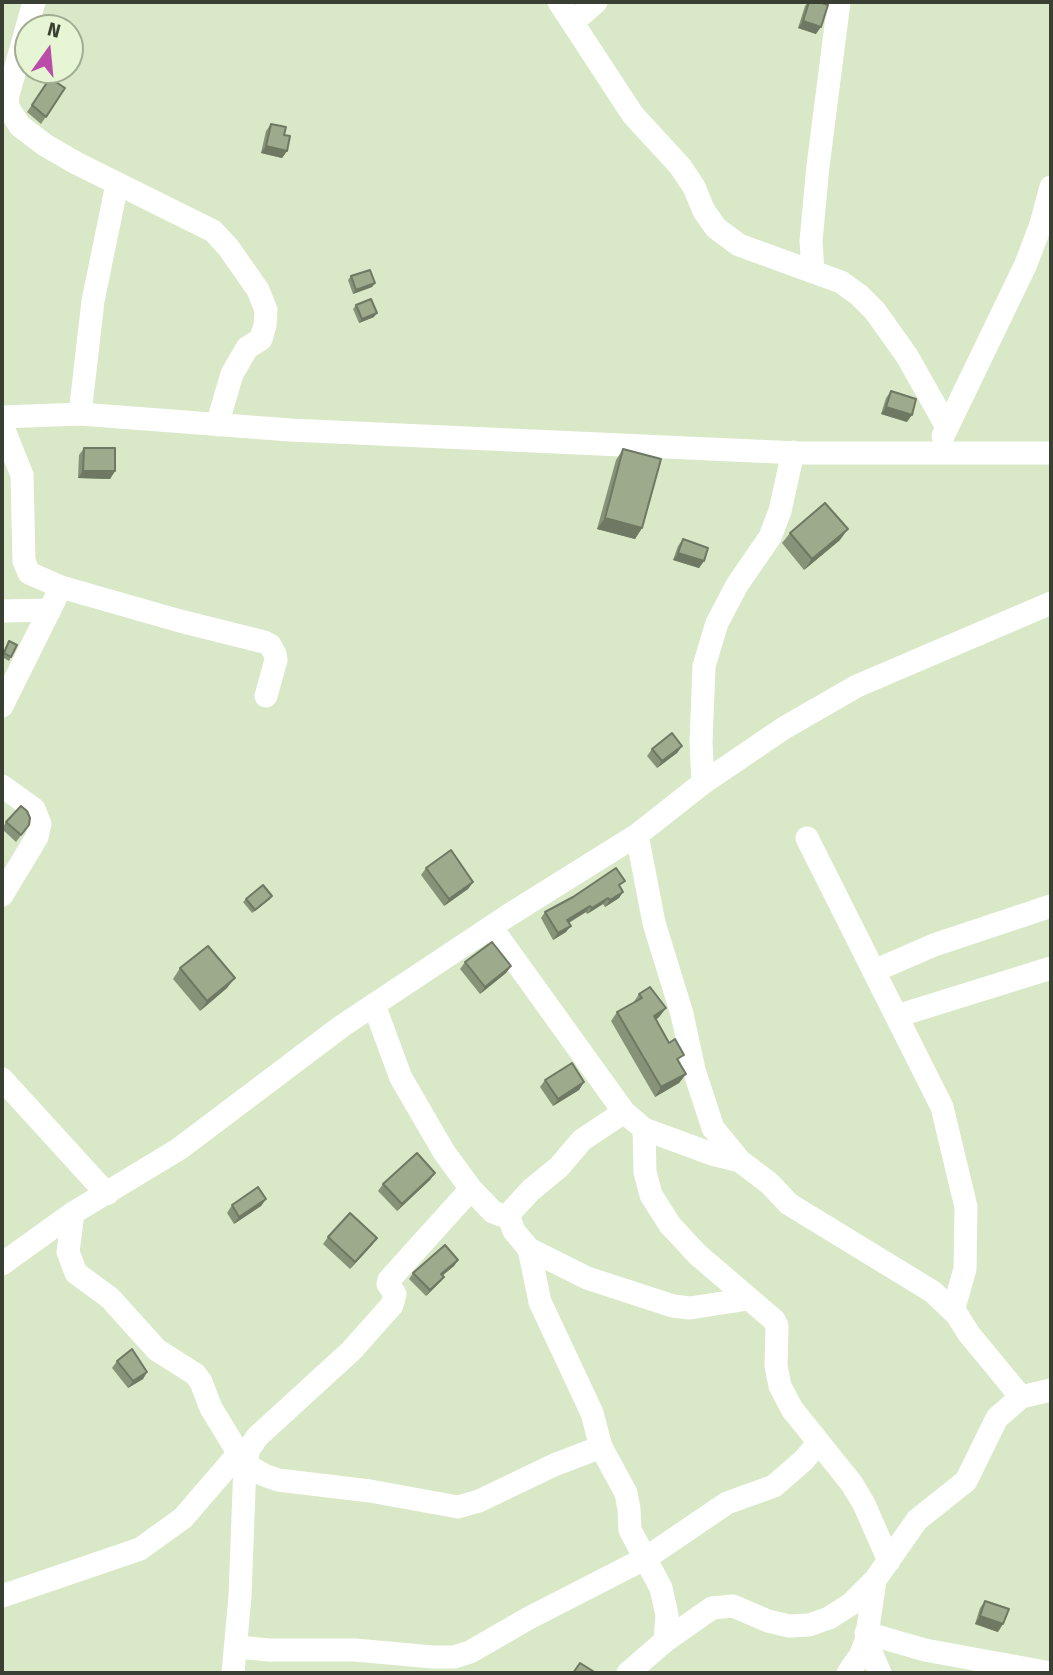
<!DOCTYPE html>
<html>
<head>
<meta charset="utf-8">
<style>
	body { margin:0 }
	#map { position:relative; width:1053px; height:1675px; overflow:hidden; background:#d9e8c7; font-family:"Fira Sans",sans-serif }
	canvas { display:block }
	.frame { position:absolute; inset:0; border:4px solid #393f32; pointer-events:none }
	.north { position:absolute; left:14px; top:14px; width:70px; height:70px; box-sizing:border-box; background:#e6f5d4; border:2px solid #a1ac93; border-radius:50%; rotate:15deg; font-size:19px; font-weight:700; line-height:28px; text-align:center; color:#393f32 }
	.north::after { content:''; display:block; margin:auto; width:24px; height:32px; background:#bb4caa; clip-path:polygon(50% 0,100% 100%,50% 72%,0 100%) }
</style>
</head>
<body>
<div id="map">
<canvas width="1053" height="1675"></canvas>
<div class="frame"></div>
<div class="north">N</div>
</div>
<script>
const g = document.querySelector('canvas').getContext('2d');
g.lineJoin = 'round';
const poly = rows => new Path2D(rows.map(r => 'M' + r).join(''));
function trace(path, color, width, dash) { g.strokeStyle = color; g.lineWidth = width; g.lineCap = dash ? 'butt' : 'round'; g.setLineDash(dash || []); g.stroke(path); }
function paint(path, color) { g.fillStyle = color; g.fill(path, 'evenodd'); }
trace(poly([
	[34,2,8,95,7,106,20,126,45,145,76,163,213,231,228,247,258,290,266,310,265,325,261,339,247,348,232,374,217,425],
	[559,2,633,115,680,166,694,187,704,211,716,228,739,245,841,282,859,295,875,311,907,356,947,427],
	[573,22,596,2],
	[813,271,811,241,818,166,839,2],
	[80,414,93,301,117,184],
	[2,417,80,414,290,430,798,453,1051,453],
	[2,425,22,475,24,561,29,573,61,587,180,621,264,642,270,645,275,654,276,660,266,696],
	[943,436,1026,264,1041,224,1051,187],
	[2,611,50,610],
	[2,706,61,587],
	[703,783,701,742,704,666,717,623,737,585,770,537,780,511,793,452],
	[2,786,34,809,40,824,37,837,2,895],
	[637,835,654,923,682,1014,694,1070,713,1128,740,1161,769,1183,789,1204,933,1292,957,1315,969,1334,1021,1397],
	[807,838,942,1107,966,1207,965,1269,953,1311],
	[491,927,624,1112,644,1129,712,1154,740,1161],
	[874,971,934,945,1051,906],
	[374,1005,401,1078,444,1152,471,1189,493,1212,501,1215,508,1215,531,1190,559,1167,582,1140,624,1112],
	[897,1016,1051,968],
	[2,1079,107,1194],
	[644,1129,645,1172,651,1195,670,1225,698,1255,774,1320,777,1326,776,1366,780,1386,792,1409,852,1484,864,1504,889,1561],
	[471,1189,389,1280,388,1284,395,1294,392,1305,351,1351,257,1437,249,1449,245,1464,264,1475,278,1480,370,1491,458,1507,479,1501,554,1465,601,1447],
	[73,1213,68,1252,76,1273,110,1298,157,1350,195,1374,201,1382,211,1408,245,1464,240,1596,233,1673],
	[508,1215,514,1231,529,1249,587,1278,673,1306,690,1308,748,1299],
	[529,1249,540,1302,592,1413,601,1447,626,1493,629,1509,630,1530,661,1588,667,1615,665,1641],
	[2,1264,73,1213,179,1149,342,1026,509,915,637,835,703,783,784,728,857,686,1051,603],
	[2,1596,140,1549,183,1518,239,1453],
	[866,1633,925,1650,1051,1673],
	[866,1641,880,1673],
	[237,1647,269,1650,355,1650,433,1657,454,1657,470,1652,529,1618,646,1558,727,1503,774,1486,804,1460,818,1443],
	[628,1673,665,1641,712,1608,733,1606,768,1621,789,1626,809,1625,829,1618,851,1604,875,1580,917,1520,966,1481,997,1418,1021,1397,1051,1390],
	[848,1673,860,1656,866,1641,875,1580]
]), '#fff', 23);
paint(poly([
	[808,2,819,2,816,34,798,28,805,6],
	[50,78,65,88,41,124,27,112],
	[271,124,284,135,287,151,282,158,261,153,266,131],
	[351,276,375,283,372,287,353,294,348,280],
	[356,305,374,317,359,323,353,309],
	[891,391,907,422,881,414,886,398],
	[84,448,115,471,110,479,78,478,79,455],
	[623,449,642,528,635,539,597,529,616,460],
	[790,533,840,540,804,570,782,543],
	[683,539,704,561,699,568,673,560,678,546],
	[9,641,11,657,9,661,2,657,2,655],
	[682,746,677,753,657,768,647,756,652,749],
	[6,822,29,825,16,842,2,829],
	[426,868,473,882,468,889,444,906,421,875],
	[621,888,623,892,619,898,605,907,603,904,587,914,586,912,569,923,566,932,553,940,541,918,545,912],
	[246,899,270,899,252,913,243,902],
	[465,962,511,966,506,973,480,994,460,969],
	[180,968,227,988,200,1011,173,979],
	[639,994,666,1008,659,1017,656,1020,686,1074,679,1083,655,1097,611,1021,617,1012,633,1003],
	[545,1080,584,1082,579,1090,553,1106,540,1087],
	[435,1173,430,1180,397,1211,378,1191,383,1184],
	[266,1199,261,1206,234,1224,227,1213,232,1205],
	[328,1237,377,1238,372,1245,350,1269,323,1244],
	[458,1260,454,1266,443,1275,444,1277,440,1282,426,1296,409,1279,413,1273],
	[117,1361,147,1372,143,1379,128,1388,112,1368],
	[985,1601,998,1632,975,1624,980,1608]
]), '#879378');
paint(poly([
	[803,21,821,27,816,34,798,28],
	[266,146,287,151,282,158,261,153],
	[375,283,372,287,353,294,356,290],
	[377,313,374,317,359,323,362,319],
	[886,407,912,415,907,422,881,414],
	[83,471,115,471,110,479,78,478],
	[605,518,642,528,635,539,597,529],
	[848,529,840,540,804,570,812,559],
	[678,553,704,561,699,568,673,560],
	[682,746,677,753,657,768,662,761],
	[473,882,468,889,444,906,449,899],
	[623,892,619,898,605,907,610,900],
	[272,896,270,899,252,913,255,910],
	[608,898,603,904,587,914,592,908],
	[590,906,586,912,562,926,567,920],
	[571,926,566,932,553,940,558,933],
	[511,966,506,973,480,994,485,987],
	[235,978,227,988,200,1011,207,1001],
	[666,1008,659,1017,648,1025,654,1016],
	[686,1074,679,1083,655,1097,661,1087],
	[584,1082,579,1090,553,1106,558,1099],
	[435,1173,430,1180,397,1211,402,1204],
	[266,1199,261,1206,234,1224,239,1217],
	[377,1238,372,1245,350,1269,355,1262],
	[458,1260,454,1266,437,1280,441,1274],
	[444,1277,440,1282,426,1296,430,1290],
	[147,1372,143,1379,128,1388,133,1381],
	[980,1616,1003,1624,998,1632,975,1624]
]), '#6e7862');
const building = poly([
	[809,2,819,2,828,5,821,27,803,21,809,2],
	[50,78,65,88,46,117,32,105,50,78],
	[271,124,286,127,284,135,290,136,287,151,266,146,271,124],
	[370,270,375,283,356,290,351,276,370,270],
	[371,299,377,313,362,319,356,305,371,299],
	[891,391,916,399,912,415,886,407,891,391],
	[84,448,115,448,115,471,83,471,84,448],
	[623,449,661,459,642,528,605,518,623,449],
	[825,503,848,529,812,559,790,533,825,503],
	[683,539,708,548,704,561,678,553,683,539],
	[9,641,17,645,11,657,4,653,9,641],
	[672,733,682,746,662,761,652,749,672,733],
	[21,806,27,811,30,818,29,825,21,835,6,822,21,806],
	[451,850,473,882,449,899,426,868,451,850],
	[616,868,625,881,619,885,623,892,610,900,608,898,592,908,590,906,567,920,571,926,558,933,545,912,573,897,616,868],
	[263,885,272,896,255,910,246,899,263,885],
	[492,942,511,966,485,987,465,962,492,942],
	[208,946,235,978,207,1001,180,968,208,946],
	[650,987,666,1008,654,1016,669,1043,675,1039,684,1055,677,1059,686,1074,661,1087,617,1012,642,998,639,994,650,987],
	[572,1063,584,1082,558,1099,545,1080,572,1063],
	[417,1153,435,1173,402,1204,383,1184,417,1153],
	[258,1187,266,1199,239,1217,232,1205,258,1187],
	[350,1213,377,1238,355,1262,328,1237,350,1213],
	[445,1245,458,1260,441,1274,444,1277,430,1290,413,1273,445,1245],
	[132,1349,147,1372,133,1381,117,1361,132,1349],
	[985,1601,1009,1609,1003,1624,980,1616,985,1601],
	[580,1663,596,1673,573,1673,580,1663]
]);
paint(building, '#9dab8c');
trace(building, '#6e7862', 2);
</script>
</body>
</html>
